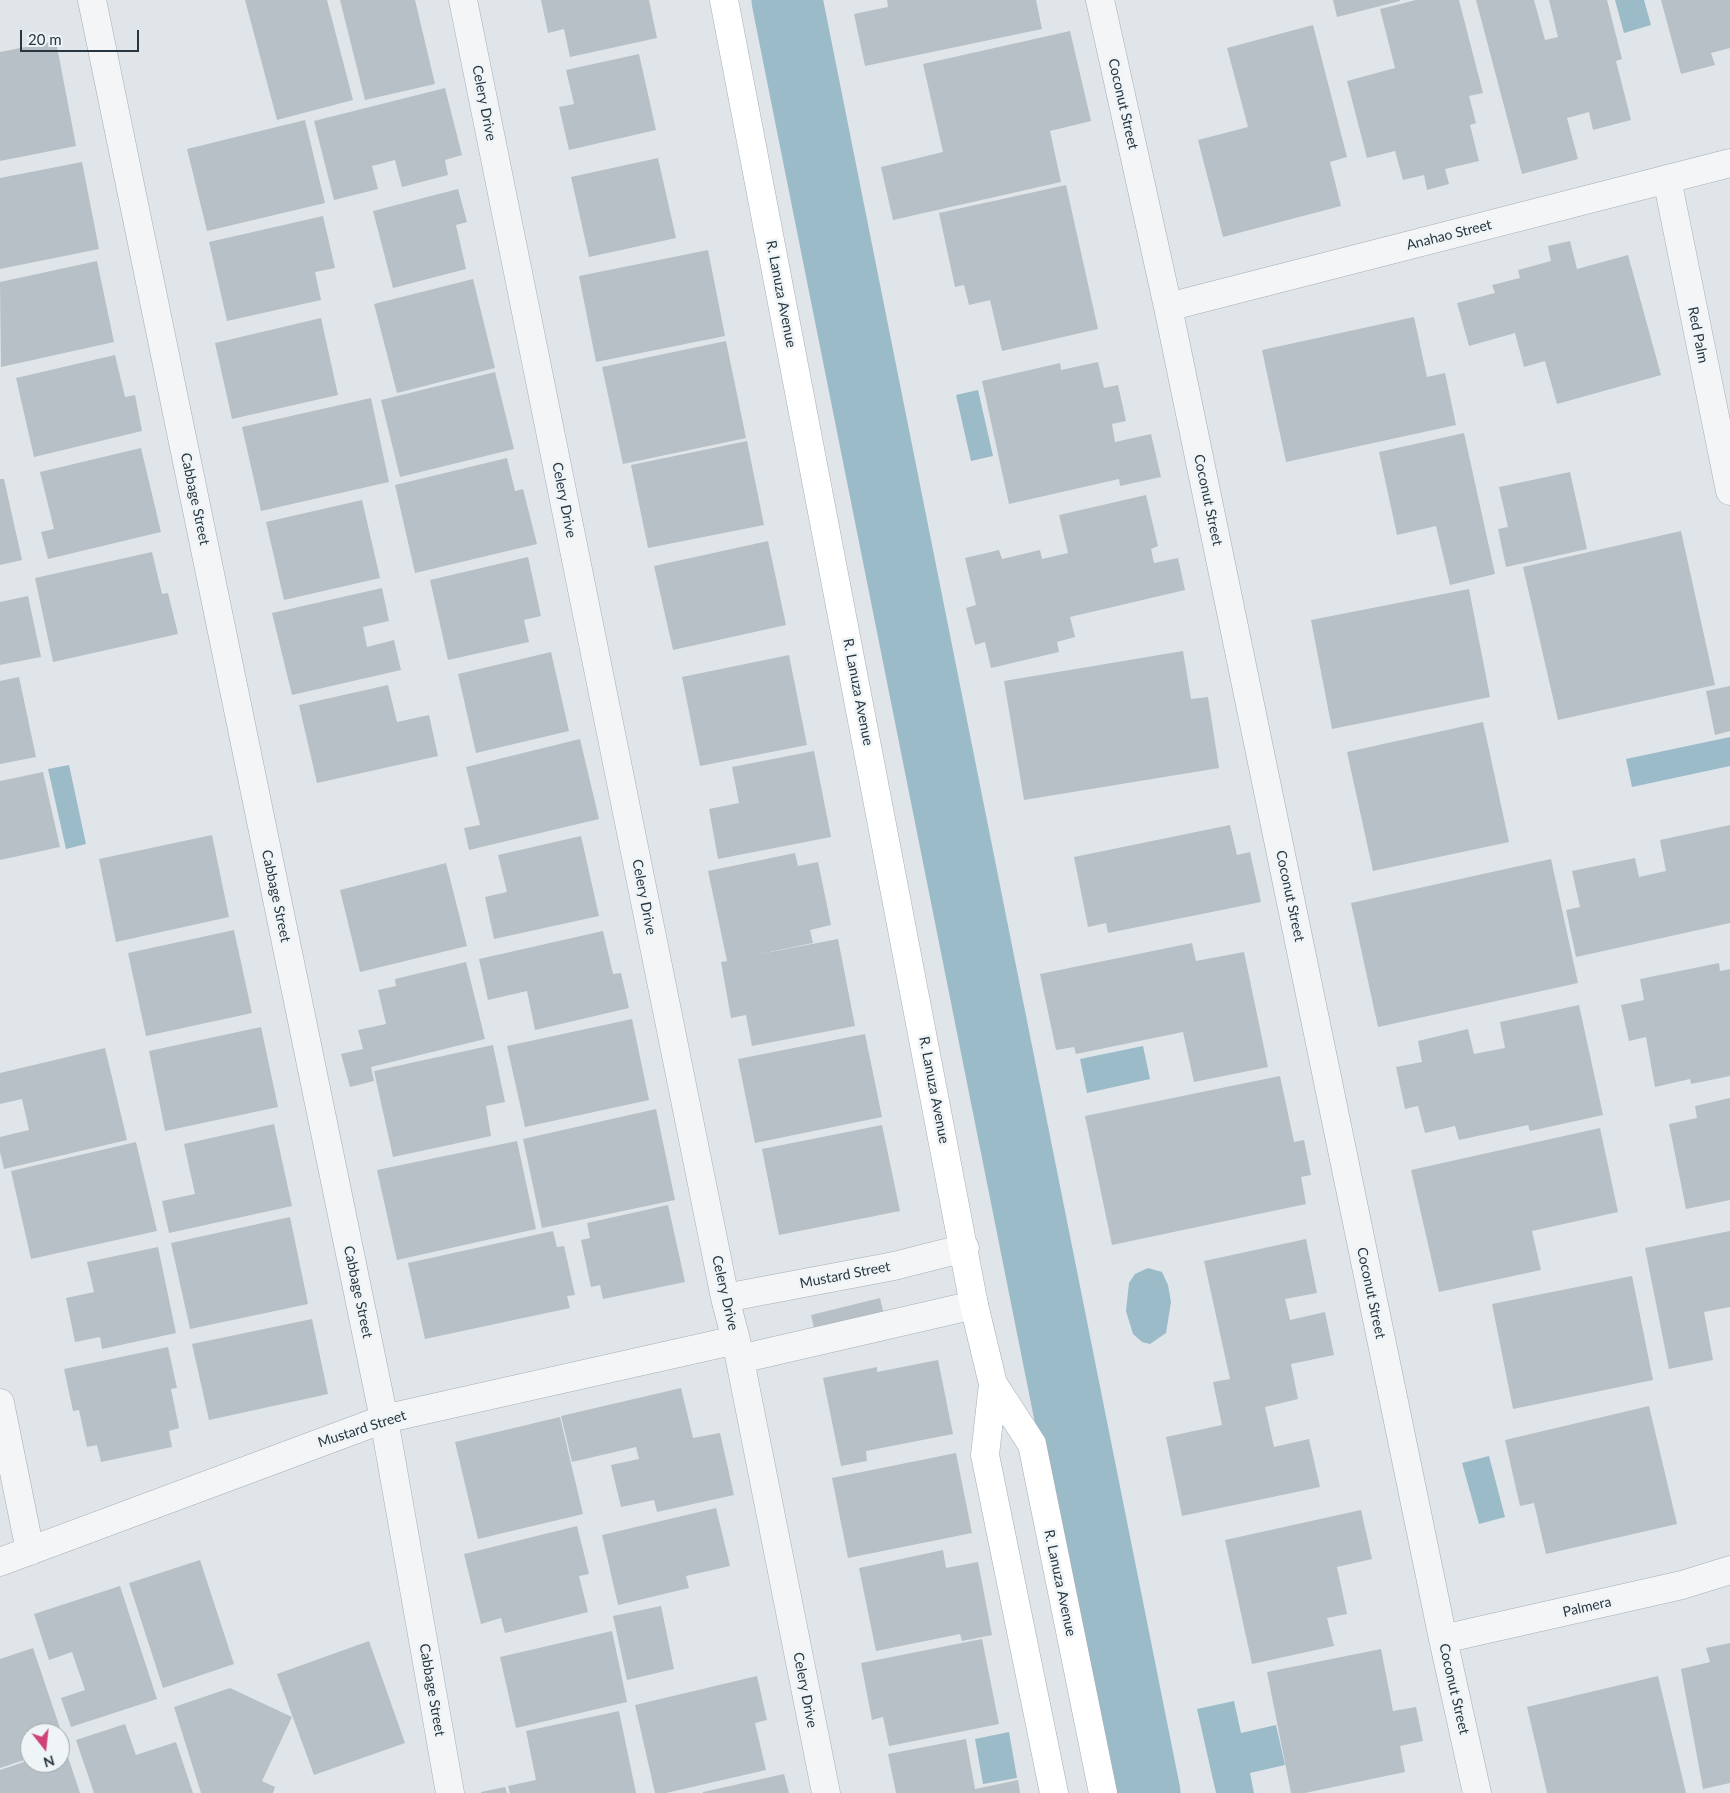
<!DOCTYPE html>
<html>
<head>
<meta charset="utf-8">
<style>
	body { margin:0 }
	#map { position:relative; width:1730px; height:1793px; overflow:hidden; background:#e0e5e9; font-family:Lato,sans-serif }
	canvas { display:block }
	.north { position:absolute; left:20px; top:1723px; width:50px; height:50px; box-sizing:border-box; background:#eff4f6; border:1px solid #9fa8ae; border-radius:50%; rotate:164deg; font-size:14px; font-weight:700; line-height:20px; text-align:center; color:#283641 }
	.north::after { content:''; display:block; margin:auto; width:18px; height:22px; background:#cf4476; clip-path:polygon(50% 0,100% 100%,50% 72%,0 100%) }
	.scale { position:absolute; left:20px; top:30px; width:119px; height:22px; box-sizing:border-box; border:2px solid #283641; border-top:0; padding-left:6px; font-size:15px; line-height:18px; white-space:nowrap; color:#283641; -webkit-text-stroke:4px #eff4f6; paint-order:stroke }
</style>
</head>
<body>
<div id="map">
<canvas width="1730" height="1793"></canvas>
<div class="north">N</div>
<div class="scale">20 m</div>
</div>
<script>
const g = document.querySelector('canvas').getContext('2d');
g.lineJoin = 'round';
function paint(path, color) { g.fillStyle = color; g.fill(path, 'evenodd'); }
const poly = rows => new Path2D(rows.map(r => 'M' + r).join(''));
function trace(path, color, width, dash) { g.strokeStyle = color; g.lineWidth = width; g.lineCap = dash ? 'butt' : 'round'; g.setLineDash(dash || []); g.stroke(path); }
function drawText(font, color, halo, rows, align = 'center') {
  g.font = font + ' Lato,sans-serif'; g.lineWidth = 5; g.setLineDash([]); g.textBaseline = 'middle'; g.strokeStyle = halo; g.fillStyle = color; for (const [text, x, y, turn = 0] of rows) {
    g.save(); g.translate(x, y); g.rotate((+turn || 0) * Math.PI / 180); g.textAlign = isNaN(turn) ? turn : align; if (halo) g.strokeText(text, 0, 0); g.fillText(text, 0, 0); g.restore();
  }
}
paint(poly([
	[1615,0,1644,0,1651,25,1624,33],
	[978,390,993,456,971,461,956,395],
	[1730,737,1730,766,1632,787,1626,759],
	[69,765,86,844,66,849,48,769],
	[1143,1046,1150,1079,1087,1093,1080,1059],
	[1148,1268,1162,1272,1168,1285,1171,1302,1166,1333,1150,1344,1142,1342,1133,1334,1126,1311,1129,1283,1135,1274],
	[1489,1456,1505,1517,1479,1524,1462,1463],
	[1234,1701,1241,1733,1276,1725,1285,1765,1250,1773,1254,1793,1216,1793,1197,1709],
	[1009,1732,1017,1778,983,1784,975,1739]
]), '#9bbbc9');
trace(poly([
	[787,0,1145,1793]
]), '#9bbbc9', 71);
paint(poly([
	[245,0,327,0,353,100,277,120],
	[340,0,415,0,435,84,365,100],
	[541,0,649,0,657,38,570,57,564,29,548,33],
	[887,0,1036,0,1042,29,865,66,854,14,888,7],
	[1333,0,1400,0,1400,1,1337,17],
	[1416,0,1459,0,1483,93,1469,96,1476,123,1470,125,1479,161,1445,169,1449,184,1427,190,1424,175,1403,180,1395,151,1367,158,1347,81,1395,68,1380,9],
	[1476,0,1534,0,1545,40,1558,37,1549,0,1607,0,1622,59,1616,61,1631,120,1593,130,1589,112,1567,118,1578,159,1522,174],
	[1661,0,1730,0,1730,48,1711,53,1715,65,1681,74],
	[1313,25,1347,157,1330,162,1341,206,1223,237,1198,140,1248,127,1227,48],
	[1070,31,1091,121,1050,131,1061,182,893,220,881,167,943,152,923,64],
	[56,41,76,146,0,161,0,52],
	[639,54,656,130,569,150,559,107,574,104,566,70],
	[445,88,462,155,445,160,448,175,402,187,395,160,372,166,378,189,334,200,314,121],
	[305,120,325,203,207,231,187,149],
	[658,158,676,238,589,257,571,177],
	[82,162,99,249,0,269,0,178],
	[1066,185,1098,329,1002,351,990,300,969,305,964,285,955,287,939,213],
	[458,189,467,222,456,225,466,269,393,288,373,211],
	[323,216,335,268,315,272,321,300,227,321,209,242],
	[1570,241,1577,269,1628,255,1661,375,1557,404,1545,361,1524,367,1515,333,1469,346,1457,303,1495,293,1492,285,1520,278,1518,270,1551,261,1548,246],
	[708,250,725,336,596,362,579,276],
	[97,261,114,342,1,367,0,282],
	[473,279,495,368,397,393,374,304],
	[1414,317,1427,377,1445,373,1456,425,1286,462,1262,350],
	[321,318,338,395,232,419,215,343],
	[726,341,746,438,623,464,602,367],
	[115,355,125,397,135,395,142,431,34,457,16,378],
	[1098,362,1104,388,1118,385,1126,421,1112,424,1115,442,1151,434,1161,477,1120,486,1119,479,1009,504,982,381,1060,363,1061,370],
	[495,372,514,449,400,477,381,400],
	[371,398,389,482,261,511,242,427],
	[1464,433,1495,574,1450,585,1436,526,1397,535,1379,452],
	[747,441,764,525,648,548,631,465],
	[141,448,161,532,48,559,41,532,54,529,40,472],
	[507,458,515,491,523,489,537,544,415,573,395,485],
	[1570,472,1587,549,1506,567,1498,529,1508,527,1499,487],
	[0,479,4,479,22,560,0,565],
	[1146,495,1158,546,1151,549,1154,563,1178,558,1185,590,1070,617,1075,637,1057,642,1059,652,991,668,985,642,975,645,966,608,976,605,965,558,999,550,1002,559,1040,550,1042,559,1068,553,1059,515],
	[362,500,380,578,284,600,266,522],
	[1681,531,1715,685,1558,720,1523,567],
	[768,541,786,625,673,650,654,566],
	[152,552,162,594,168,593,178,634,53,662,35,578],
	[528,557,541,616,524,620,529,642,448,660,430,580],
	[382,588,389,621,363,627,367,647,394,640,401,670,292,695,272,613],
	[1469,589,1490,697,1332,729,1311,620],
	[28,596,41,657,0,665,0,602],
	[1183,651,1191,699,1208,697,1219,768,1024,800,1004,681],
	[551,652,569,731,476,753,458,674],
	[789,655,807,745,700,766,682,677],
	[19,677,36,757,0,764,0,681],
	[388,685,397,722,429,715,438,756,317,783,299,705],
	[1730,686,1730,731,1715,735,1706,691],
	[1483,722,1509,842,1373,871,1347,752],
	[580,739,599,819,469,850,464,828,480,825,466,767],
	[814,751,831,837,718,859,709,809,739,803,732,767],
	[43,772,60,847,0,860,0,781],
	[1230,825,1237,855,1250,852,1261,902,1108,933,1106,923,1088,927,1074,857],
	[1730,825,1730,923,1576,957,1566,910,1580,907,1572,871,1635,858,1639,877,1666,871,1660,840],
	[212,835,229,917,116,942,99,859],
	[581,836,599,916,494,939,485,897,507,892,498,855],
	[795,853,798,866,818,862,831,925,810,930,813,943,750,956,838,939,855,1026,752,1046,746,1015,731,1018,721,962,727,961,708,871],
	[1551,859,1578,983,1378,1027,1351,903],
	[446,863,467,946,360,972,340,890],
	[234,930,252,1013,146,1036,128,953],
	[603,931,613,974,621,973,629,1008,535,1030,527,991,488,1000,479,959],
	[1192,943,1196,961,1244,952,1268,1067,1194,1082,1183,1032,1076,1054,1074,1047,1056,1050,1040,974],
	[466,962,485,1039,371,1067,374,1081,350,1087,341,1054,363,1049,358,1030,386,1024,378,990,396,986,395,979],
	[1719,963,1720,971,1730,969,1730,1076,1691,1084,1690,1079,1655,1087,1646,1037,1629,1041,1621,1005,1644,1000,1640,979],
	[1579,1005,1603,1115,1530,1131,1528,1125,1459,1140,1455,1126,1425,1133,1418,1106,1405,1109,1396,1067,1422,1062,1418,1041,1468,1029,1474,1054,1505,1048,1500,1022],
	[632,1019,649,1100,525,1127,507,1046],
	[261,1027,278,1107,165,1131,149,1051],
	[865,1034,882,1117,755,1143,738,1059],
	[493,1045,505,1102,486,1106,491,1136,393,1157,374,1071],
	[105,1048,127,1140,4,1169,0,1152,0,1137,29,1130,22,1099,0,1104,0,1073],
	[1280,1076,1294,1142,1304,1140,1311,1175,1301,1177,1306,1204,1112,1245,1085,1116],
	[1730,1098,1730,1200,1686,1209,1669,1124,1697,1118,1695,1106],
	[656,1109,675,1200,542,1228,523,1139],
	[274,1124,292,1206,169,1233,162,1201,195,1194,184,1144],
	[882,1125,900,1211,779,1235,762,1149],
	[1600,1128,1618,1212,1532,1231,1541,1270,1439,1292,1411,1170],
	[517,1141,536,1229,397,1260,377,1170],
	[136,1142,157,1231,31,1259,11,1171],
	[668,1205,685,1282,603,1299,600,1285,591,1287,581,1240,590,1238,587,1223],
	[290,1217,308,1304,190,1329,171,1243],
	[553,1231,557,1247,564,1246,575,1295,567,1296,570,1308,425,1339,408,1263],
	[1730,1231,1730,1307,1704,1312,1713,1360,1669,1369,1645,1248],
	[1306,1239,1317,1293,1285,1299,1290,1320,1325,1312,1334,1355,1291,1364,1298,1399,1265,1407,1274,1447,1309,1439,1320,1487,1182,1516,1166,1437,1222,1425,1213,1382,1230,1379,1204,1261],
	[158,1247,176,1333,102,1349,100,1337,75,1342,66,1298,94,1292,87,1262],
	[1632,1276,1653,1380,1513,1409,1492,1304],
	[880,1298,884,1315,815,1332,811,1315],
	[312,1319,328,1394,209,1420,192,1344],
	[168,1347,177,1388,171,1389,179,1428,169,1431,172,1447,101,1462,97,1445,87,1447,79,1410,73,1411,64,1369],
	[938,1360,953,1434,866,1451,867,1461,841,1466,823,1378,877,1367,877,1372],
	[681,1388,693,1438,720,1433,734,1495,657,1512,654,1500,621,1507,611,1465,639,1459,636,1447,572,1462,561,1416],
	[1649,1406,1677,1524,1546,1554,1534,1503,1520,1506,1505,1440],
	[560,1417,583,1514,478,1539,455,1442],
	[956,1453,972,1533,848,1558,832,1478],
	[716,1508,730,1566,686,1576,689,1588,618,1605,602,1535],
	[1361,1510,1372,1559,1337,1567,1347,1614,1327,1618,1334,1646,1252,1664,1225,1540],
	[577,1526,589,1574,579,1576,588,1612,505,1633,501,1618,481,1624,464,1554],
	[943,1550,946,1568,978,1562,992,1635,962,1641,960,1634,876,1651,859,1568],
	[200,1560,234,1664,163,1688,129,1583],
	[120,1586,157,1699,71,1727,61,1698,85,1690,72,1652,49,1660,34,1614],
	[661,1606,674,1669,627,1680,613,1616],
	[612,1631,627,1702,516,1728,500,1657],
	[982,1639,999,1724,889,1746,883,1717,872,1720,861,1663],
	[369,1641,405,1743,314,1775,277,1674],
	[1730,1643,1730,1783,1703,1789,1681,1669,1710,1662,1706,1648],
	[33,1648,66,1746,60,1748,60,1733,30,1733,30,1758,0,1768,0,1659],
	[1381,1649,1393,1711,1416,1707,1423,1741,1400,1746,1405,1772,1305,1793,1291,1793,1267,1672],
	[757,1676,767,1720,755,1723,766,1770,666,1793,655,1793,635,1705],
	[1658,1676,1686,1793,1547,1793,1527,1707],
	[230,1688,292,1717,262,1781,275,1787,273,1793,201,1793,174,1707],
	[619,1711,636,1793,510,1793,508,1786,536,1780,526,1731],
	[125,1724,136,1755,176,1742,193,1793,94,1793,76,1740],
	[966,1739,975,1789,1018,1780,1020,1793,896,1793,888,1754],
	[65,1748,80,1793,0,1793,0,1770,30,1760,30,1763,60,1763,60,1750],
	[784,1774,789,1793,703,1793,703,1792],
	[505,1787,507,1793,481,1793,481,1792]
]), '#b7c0c6');
const minor = poly([
	[92,0,384,1419,450,1793],
	[463,0,725,1298,736,1340,826,1793],
	[1100,0,1168,307,1443,1639,1477,1793],
	[1667,179,1730,491],
	[1168,307,1730,163],
	[725,1298,894,1266,965,1248],
	[740,1359,974,1305],
	[0,1403,30,1551],
	[0,1562,384,1419,736,1340],
	[1443,1639,1682,1585,1730,1570]
]);
const secondary = poly([
	[724,0,974,1305,993,1384,985,1455,1054,1793],
	[993,1384,1032,1444,1103,1793]
]);
trace(minor, '#a5adb3', 29);
trace(secondary, '#a5adb3', 29);
trace(minor, '#f3f5f7', 28);
trace(secondary, '#fff', 28);
drawText('14px', '#283641', '#eff4f6', [
	["Celery Drive",484,103,79],
	["Coconut Street",1123,104,77],
	["Anahao Street",1449,235,-14],
	["R. Lanuza Avenue",781,294,79],
	["Red Palm",1698,335,79],
	["Cabbage Street",195,499,78],
	["Celery Drive",564,500,79],
	["Coconut Street",1208,500,78],
	["R. Lanuza Avenue",858,692,79],
	["Cabbage Street",276,896,78],
	["Coconut Street",1290,896,78],
	["Celery Drive",644,897,79],
	["R. Lanuza Avenue",934,1090,79],
	["Mustard Street",845,1275,-11],
	["Cabbage Street",358,1292,78],
	["Celery Drive",725,1293,77],
	["Coconut Street",1371,1293,78],
	["Mustard Street",362,1429,-18],
	["R. Lanuza Avenue",1060,1583,78],
	["Palmera",1587,1607,-13],
	["Coconut Street",1454,1689,77],
	["Cabbage Street",432,1690,80],
	["Celery Drive",805,1690,79]
]);
</script>
</body>
</html>
